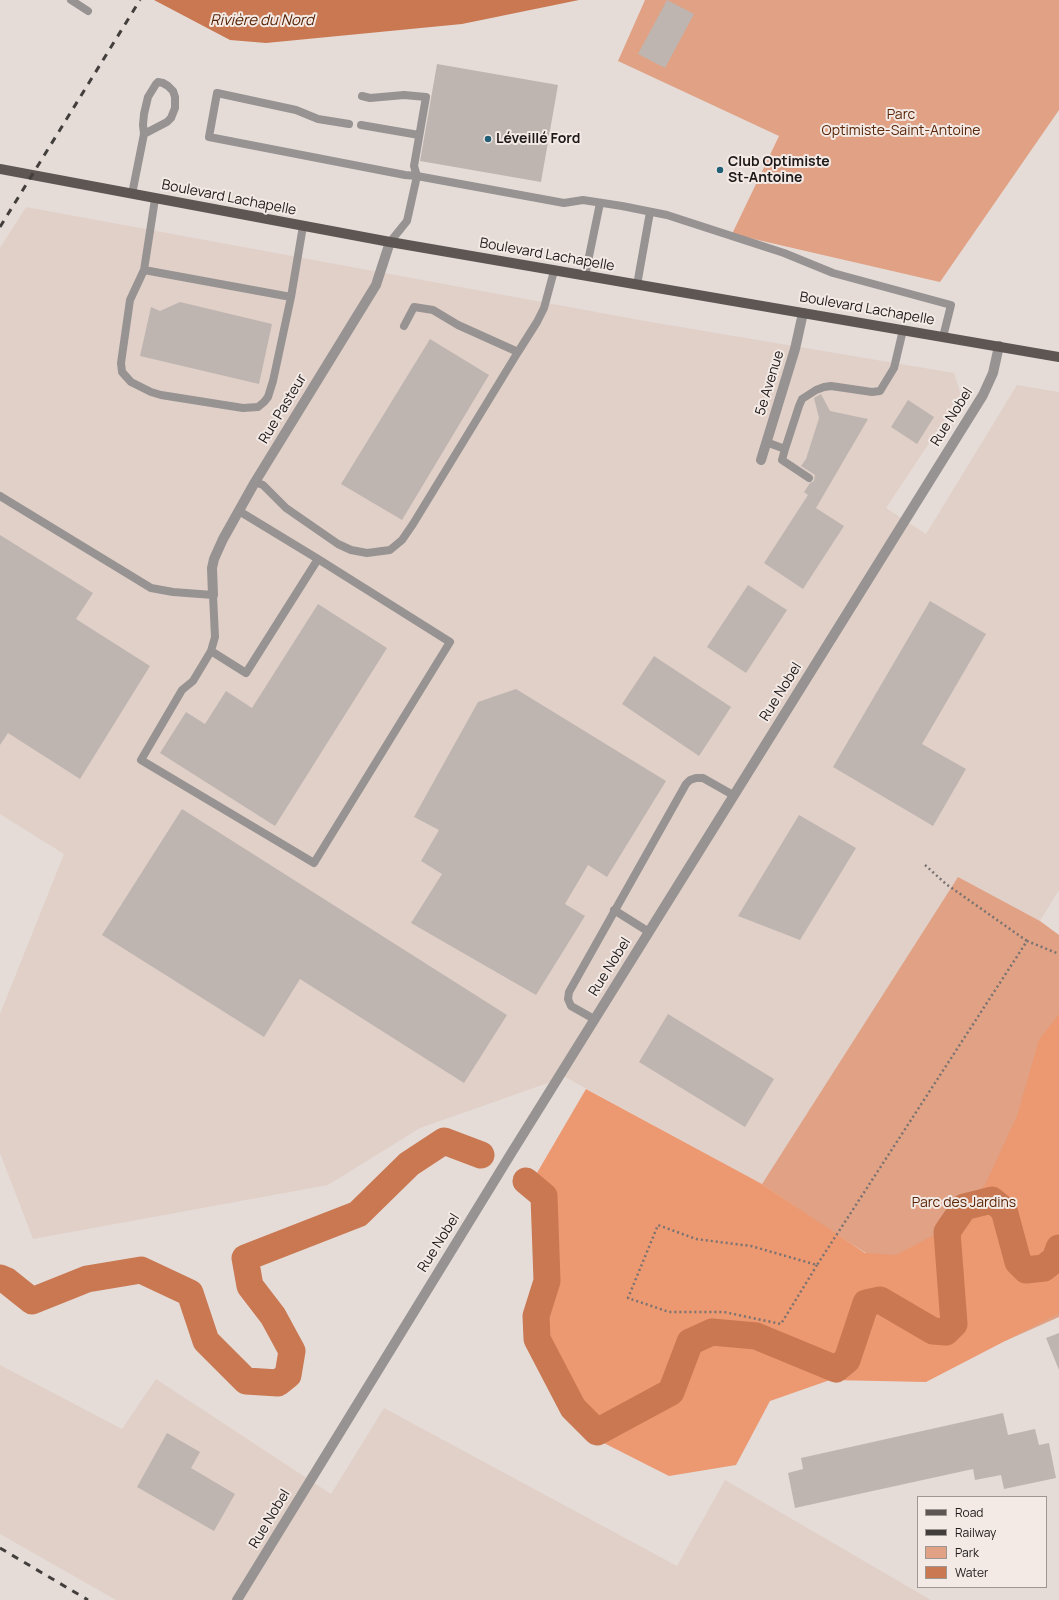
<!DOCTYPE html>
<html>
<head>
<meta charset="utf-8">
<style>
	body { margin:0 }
	#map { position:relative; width:1059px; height:1600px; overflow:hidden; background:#e5dcd8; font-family:Manrope,sans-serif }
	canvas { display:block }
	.legend { position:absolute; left:917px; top:1496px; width:130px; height:92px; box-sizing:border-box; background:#f3e9e5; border:1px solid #9d9693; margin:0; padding:5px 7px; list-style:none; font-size:12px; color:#1d1a19 }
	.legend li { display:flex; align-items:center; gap:8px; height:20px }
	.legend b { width:20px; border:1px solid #9d9693 }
</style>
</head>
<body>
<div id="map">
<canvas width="1059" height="1600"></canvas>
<ul class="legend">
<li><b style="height:5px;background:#5d5653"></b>Road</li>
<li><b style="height:5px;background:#423e3c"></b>Railway</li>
<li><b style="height:11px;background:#e0a184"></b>Park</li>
<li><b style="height:11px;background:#c97851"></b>Water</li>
</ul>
</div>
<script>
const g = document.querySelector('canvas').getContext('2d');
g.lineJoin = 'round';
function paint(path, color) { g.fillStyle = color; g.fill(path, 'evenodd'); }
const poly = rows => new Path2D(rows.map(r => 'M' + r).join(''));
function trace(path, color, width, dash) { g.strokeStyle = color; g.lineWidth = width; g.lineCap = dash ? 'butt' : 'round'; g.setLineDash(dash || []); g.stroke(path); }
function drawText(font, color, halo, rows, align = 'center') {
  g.font = font + ' Manrope,sans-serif'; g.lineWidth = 4; g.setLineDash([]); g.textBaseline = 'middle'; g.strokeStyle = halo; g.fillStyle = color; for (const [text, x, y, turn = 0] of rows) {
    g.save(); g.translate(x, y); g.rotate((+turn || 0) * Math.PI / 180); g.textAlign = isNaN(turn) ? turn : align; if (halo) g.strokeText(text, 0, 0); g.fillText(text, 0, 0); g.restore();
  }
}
paint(poly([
	[26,207,645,321,954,373,961,395,886,508,926,534,1017,385,1059,392,1059,890,1040,921,958,878,762,1184,565,1077,420,1128,328,1185,33,1239,0,1153,0,1014,64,854,0,814,0,248],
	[0,1365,122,1429,156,1379,331,1494,384,1408,677,1566,725,1480,931,1600,116,1600,0,1534]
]), '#e1d0c8');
paint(poly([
	[645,0,1059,0,1059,110,940,282,732,234,779,136,618,61],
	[958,877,1040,921,1059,935,1059,1317,1005,1341,831,1231,762,1184]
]), '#e0a184');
paint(poly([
	[1059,1014,1059,1313,926,1382,830,1380,770,1401,736,1465,669,1476,590,1436,556,1383,543,1347,543,1297,555,1276,534,1178,586,1089,762,1184,865,1253,896,1255,942,1231,985,1185,1017,1116,1039,1040]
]), '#ec9871');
paint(poly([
	[154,0,579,0,462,24,266,43,230,40]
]), '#c97851');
trace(poly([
	[526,1181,544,1196,547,1281,536,1316,537,1339,573,1408,597,1432,671,1392,690,1342,712,1332,756,1336,836,1369,847,1360,866,1303,880,1300,933,1331,946,1332,954,1324,947,1232,964,1207,992,1200,1004,1210,1018,1262,1026,1270,1044,1268,1055,1259,1059,1248],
	[0,1278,7,1281,32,1301,87,1279,141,1270,190,1293,206,1341,246,1381,278,1383,288,1375,292,1351,273,1316,250,1286,245,1258,358,1214,409,1164,444,1141,481,1155]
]), '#c97851', 27);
paint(poly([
	[667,0,694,14,665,68,638,54],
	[437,64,558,85,541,182,420,161],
	[180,302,272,324,259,384,140,356,151,307,160,311],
	[430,339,489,375,402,520,341,484],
	[821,394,830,411,868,419,816,508,844,526,803,589,764,563,808,495,804,492,810,483,814,481,815,475,801,466,806,459,819,418,814,398],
	[908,400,934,417,917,444,891,427],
	[0,535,93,593,76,619,150,666,80,779,8,733,0,745],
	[748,585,787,610,746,673,707,647],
	[930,601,986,634,922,744,966,769,933,826,833,767],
	[318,604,387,648,275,826,160,753,186,712,205,724,226,691,252,708],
	[654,656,731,707,699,756,622,704],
	[516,689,666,781,607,877,588,865,565,904,585,916,536,995,411,923,442,874,421,861,439,830,414,817,478,702],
	[182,809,507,1015,464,1083,300,979,264,1037,102,935],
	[799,815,856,848,800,940,738,916],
	[668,1014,774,1079,745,1127,639,1062],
	[1059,1333,1059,1370,1046,1338],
	[1003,1413,1008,1435,1035,1429,1039,1445,1049,1443,1056,1478,1004,1489,1001,1475,975,1480,973,1469,795,1508,788,1473,803,1469,801,1458],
	[167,1433,200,1452,191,1468,235,1494,214,1531,137,1487]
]), '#beb5b1');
trace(poly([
	[925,865,946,884,1027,941],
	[817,1265,781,1324,724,1312,669,1312,628,1298,658,1225,696,1239,751,1246,817,1265,1027,941,1059,954]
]), '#797371', 2.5, [2, 3]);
trace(poly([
	[71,0,88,11],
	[349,124,318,119,296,110,217,93,209,137,405,175,417,176,414,166,426,97,404,95,370,98,362,96],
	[361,125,419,135],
	[132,194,144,134,143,125,144,114,148,97,156,84,158,82,163,83,168,86,173,91,175,97,175,108,171,118,167,122,144,134],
	[155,199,144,270,291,297,303,226],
	[390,242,407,221,417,176,564,203,583,200,622,206,667,215,784,253,833,273,951,305,943,337],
	[144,270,130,300,121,363,122,372,131,382,151,392,161,395,243,408,258,407,264,402,268,397,273,381,291,297],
	[585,276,600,203],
	[637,285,650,212],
	[404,326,414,307,433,310,458,325,518,352,537,322,544,308,554,271],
	[766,442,785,449,799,406,802,399,816,390,824,387,831,386,872,392,880,391,894,368,903,330],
	[785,449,782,460,809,478],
	[255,482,263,485,286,508,338,544,351,550,367,553,390,550,402,540,413,524,518,352],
	[0,496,151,588,173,592,213,595,215,637,211,651],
	[239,511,318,559,450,642,314,863,141,760,182,690,193,681,211,651,246,673,318,559],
	[614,910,649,932],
	[594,1019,571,1006,568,999,569,992,686,784,690,780,696,778,703,778,733,795]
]), '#979392', 8);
trace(poly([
	[761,460,795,349,803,313],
	[213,595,212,568,214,559,223,539,255,482,376,285,390,242],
	[237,1600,512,1152,983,395,993,373,999,346]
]), '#979392', 10);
trace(poly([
	[0,169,390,242,1059,357]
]), '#5d5653', 10);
trace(poly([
	[0,227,140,0],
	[0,1548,88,1600]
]), '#423e3c', 3, [7, 7]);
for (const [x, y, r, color] of [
	[488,139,4,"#205f75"],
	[720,170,4,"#205f75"]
]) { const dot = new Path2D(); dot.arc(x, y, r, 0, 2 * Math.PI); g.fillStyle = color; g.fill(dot); trace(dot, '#f3e9e5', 1.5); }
drawText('14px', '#5a2608', '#f3e9e5', [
	["Parc",901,115],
	["Optimiste-Saint-Antoine",901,131],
	["Parc des Jardins",964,1203]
]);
drawText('bold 14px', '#1d1a19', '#f3e9e5', [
	["Léveillé Ford",496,139],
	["Club Optimiste",728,162],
	["St-Antoine",728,178]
], 'left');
drawText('14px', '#1d1a19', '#f3e9e5', [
	["Boulevard Lachapelle",229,198,11],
	["Boulevard Lachapelle",547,255,10],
	["Boulevard Lachapelle",867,309,10],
	["5e Avenue",770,383,-73],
	["Rue Pasteur",283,409,-59],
	["Rue Nobel",952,417,-58],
	["Rue Nobel",781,692,-58],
	["Rue Nobel",610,967,-58],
	["Rue Nobel",439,1243,-58],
	["Rue Nobel",270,1519,-59]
]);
drawText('italic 15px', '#582406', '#f3e9e5', [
	["Rivière du Nord",262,21]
]);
</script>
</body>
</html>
